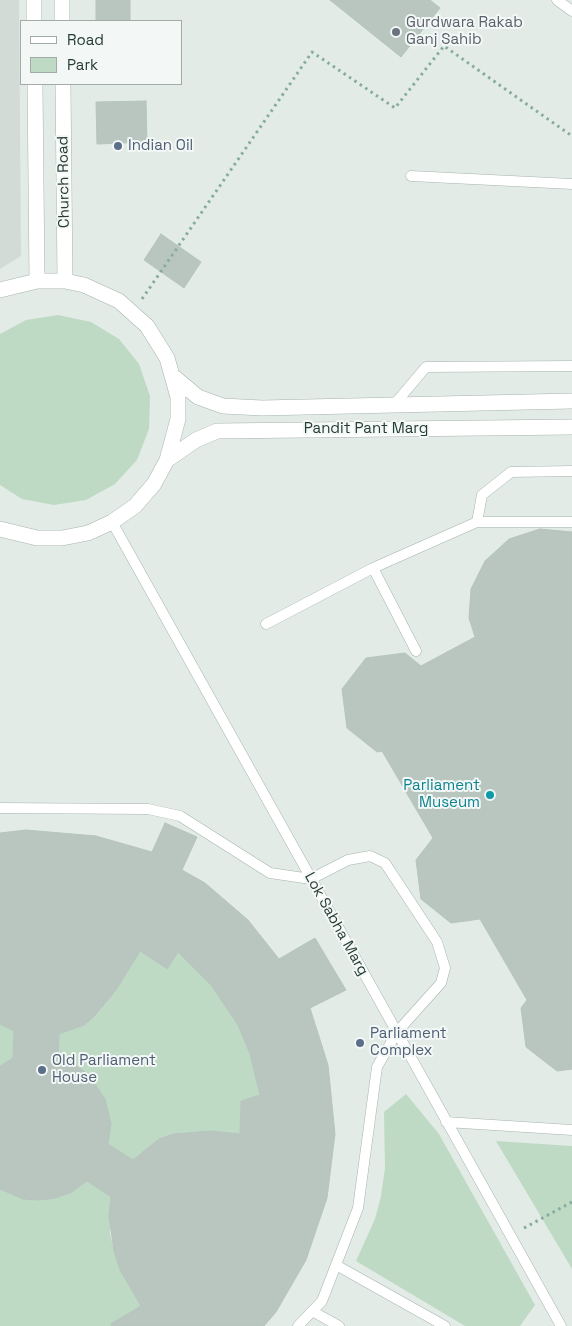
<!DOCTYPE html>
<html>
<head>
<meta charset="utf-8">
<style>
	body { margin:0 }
	#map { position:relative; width:572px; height:1326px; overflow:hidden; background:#e3ebe7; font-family:"Space Grotesk",sans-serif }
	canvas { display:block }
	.legend { position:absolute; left:20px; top:20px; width:162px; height:65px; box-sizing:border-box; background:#f3f8f6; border:1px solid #a1aca8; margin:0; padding:6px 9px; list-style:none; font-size:15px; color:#253b34 }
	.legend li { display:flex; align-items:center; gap:10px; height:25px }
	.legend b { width:25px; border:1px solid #a1aca8 }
</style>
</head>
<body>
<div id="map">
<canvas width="572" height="1326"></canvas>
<ul class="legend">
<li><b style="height:6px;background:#fff"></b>Road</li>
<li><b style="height:14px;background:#bedac4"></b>Park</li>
</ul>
</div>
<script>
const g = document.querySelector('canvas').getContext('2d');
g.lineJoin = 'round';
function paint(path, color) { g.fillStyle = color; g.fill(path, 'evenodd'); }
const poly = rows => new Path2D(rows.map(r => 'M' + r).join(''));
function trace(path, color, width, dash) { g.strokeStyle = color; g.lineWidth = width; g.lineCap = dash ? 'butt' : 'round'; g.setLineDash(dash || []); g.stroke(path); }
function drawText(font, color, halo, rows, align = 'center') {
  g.font = font + ' "Space Grotesk",sans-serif'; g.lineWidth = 4; g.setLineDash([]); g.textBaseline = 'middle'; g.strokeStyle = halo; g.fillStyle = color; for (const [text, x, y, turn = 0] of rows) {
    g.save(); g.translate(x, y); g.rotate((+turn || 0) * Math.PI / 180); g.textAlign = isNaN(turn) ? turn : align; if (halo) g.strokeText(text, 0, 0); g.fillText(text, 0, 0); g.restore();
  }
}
paint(poly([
	[0,0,19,0,21,256,0,269]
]), '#d2dbd6');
paint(poly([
	[58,315,91,322,119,339,139,364,150,396,149,429,137,460,115,484,86,500,54,505,22,499,0,485,0,334,26,320],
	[140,951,166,969,178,952,211,985,238,1025,250,1054,260,1095,241,1101,240,1134,210,1131,174,1134,159,1139,133,1160,108,1144,111,1124,105,1099,89,1075,77,1066,58,1057,59,1034,84,1025,96,1016,116,990],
	[0,1024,14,1031,13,1058,0,1066],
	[406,1094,439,1134,535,1305,520,1326,465,1326,356,1261,375,1219,381,1196,385,1168,384,1112],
	[496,1141,572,1146,572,1269],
	[87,1181,111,1197,110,1233,114,1251,120,1270,141,1306,112,1326,0,1326,0,1189,23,1199,39,1200,56,1198,72,1192]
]), '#bedac4');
const building = poly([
	[96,0,130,0,130,21,96,21,96,0],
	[330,0,430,0,440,8,401,57,330,0],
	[146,101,147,142,97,144,96,102,146,101],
	[161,234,201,262,184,288,144,260,161,234],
	[540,529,572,532,572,1069,557,1071,526,1047,521,1008,527,1000,480,919,451,923,421,899,416,860,433,838,382,751,377,752,347,728,342,689,366,658,405,653,421,666,475,637,469,618,471,589,485,561,509,539,540,529],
	[165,823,197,837,182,870,205,883,248,920,279,959,315,938,346,990,310,1008,328,1065,335,1134,327,1198,306,1260,276,1312,264,1326,112,1326,111,1324,141,1306,120,1270,114,1251,109,1216,111,1197,87,1181,72,1192,56,1198,39,1200,23,1199,0,1189,0,1066,13,1058,14,1031,0,1024,0,833,26,830,96,836,152,852,165,823],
	[140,951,167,969,178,952,211,985,238,1025,250,1054,260,1095,241,1101,240,1134,210,1131,174,1134,159,1139,133,1160,108,1144,111,1124,105,1099,89,1075,77,1066,58,1057,59,1034,84,1025,95,1016,116,990,140,951]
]);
paint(building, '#b9c6c0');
trace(building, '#b6c4be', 1);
const service = poly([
	[557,0,572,11],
	[411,176,572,184],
	[393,406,426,367,572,366],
	[112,522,561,1326],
	[477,522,482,495,511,472,572,471],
	[373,568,416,651],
	[266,624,373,568,477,522,572,522],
	[0,808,148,809,180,816,270,873,311,879,348,860,370,856,385,863,437,942,445,968,441,983,397,1032,377,1067,358,1208,322,1301,298,1326],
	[446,1122,572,1130],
	[336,1265,445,1326],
	[312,1311,339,1326]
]);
const tertiary = poly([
	[34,0,34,21],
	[62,0,62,21],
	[35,84,37,281],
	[63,84,65,281],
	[0,290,37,281,65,281,84,285,119,301,147,326,167,358,178,397,178,419,167,460,154,484,135,506,112,522,88,533,62,538,37,538,0,529],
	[174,377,198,397,223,406,262,408,572,401],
	[167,460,196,440,217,431,572,427]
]);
trace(service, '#a6b3ae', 11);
trace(tertiary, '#a6b3ae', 16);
trace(poly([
	[142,299,312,52,395,108,444,46,572,136],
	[524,1228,572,1202]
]), '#87ac9e', 3, [2.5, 4]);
trace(service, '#fff', 10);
trace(tertiary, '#fff', 15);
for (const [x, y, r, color] of [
	[396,32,5,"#6b7280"],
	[118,146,5,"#5c6f8a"],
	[490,795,5,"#0f9aa8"],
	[360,1043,5,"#5c6f8a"],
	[42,1070,5,"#5c6f8a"]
]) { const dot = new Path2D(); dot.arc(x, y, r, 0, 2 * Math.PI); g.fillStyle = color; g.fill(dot); trace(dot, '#f3f8f6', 2); }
drawText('15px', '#5b616d', '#f3f8f6', [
	["Gurdwara Rakab",406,23],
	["Ganj Sahib",406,40]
], 'left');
drawText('15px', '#4e5e75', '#f3f8f6', [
	["Indian Oil",128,146],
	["Parliament",370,1034],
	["Complex",370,1051],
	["Old Parliament",52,1061],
	["House",52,1078]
], 'left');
drawText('15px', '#253b34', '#f3f8f6', [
	["Church Road",64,182,-91],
	["Pandit Pant Marg",366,429],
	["Lok Sabha Marg",336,924,61]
]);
drawText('15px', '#0d838f', '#f3f8f6', [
	["Parliament",480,786],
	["Museum",480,803]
], 'right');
</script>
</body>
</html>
